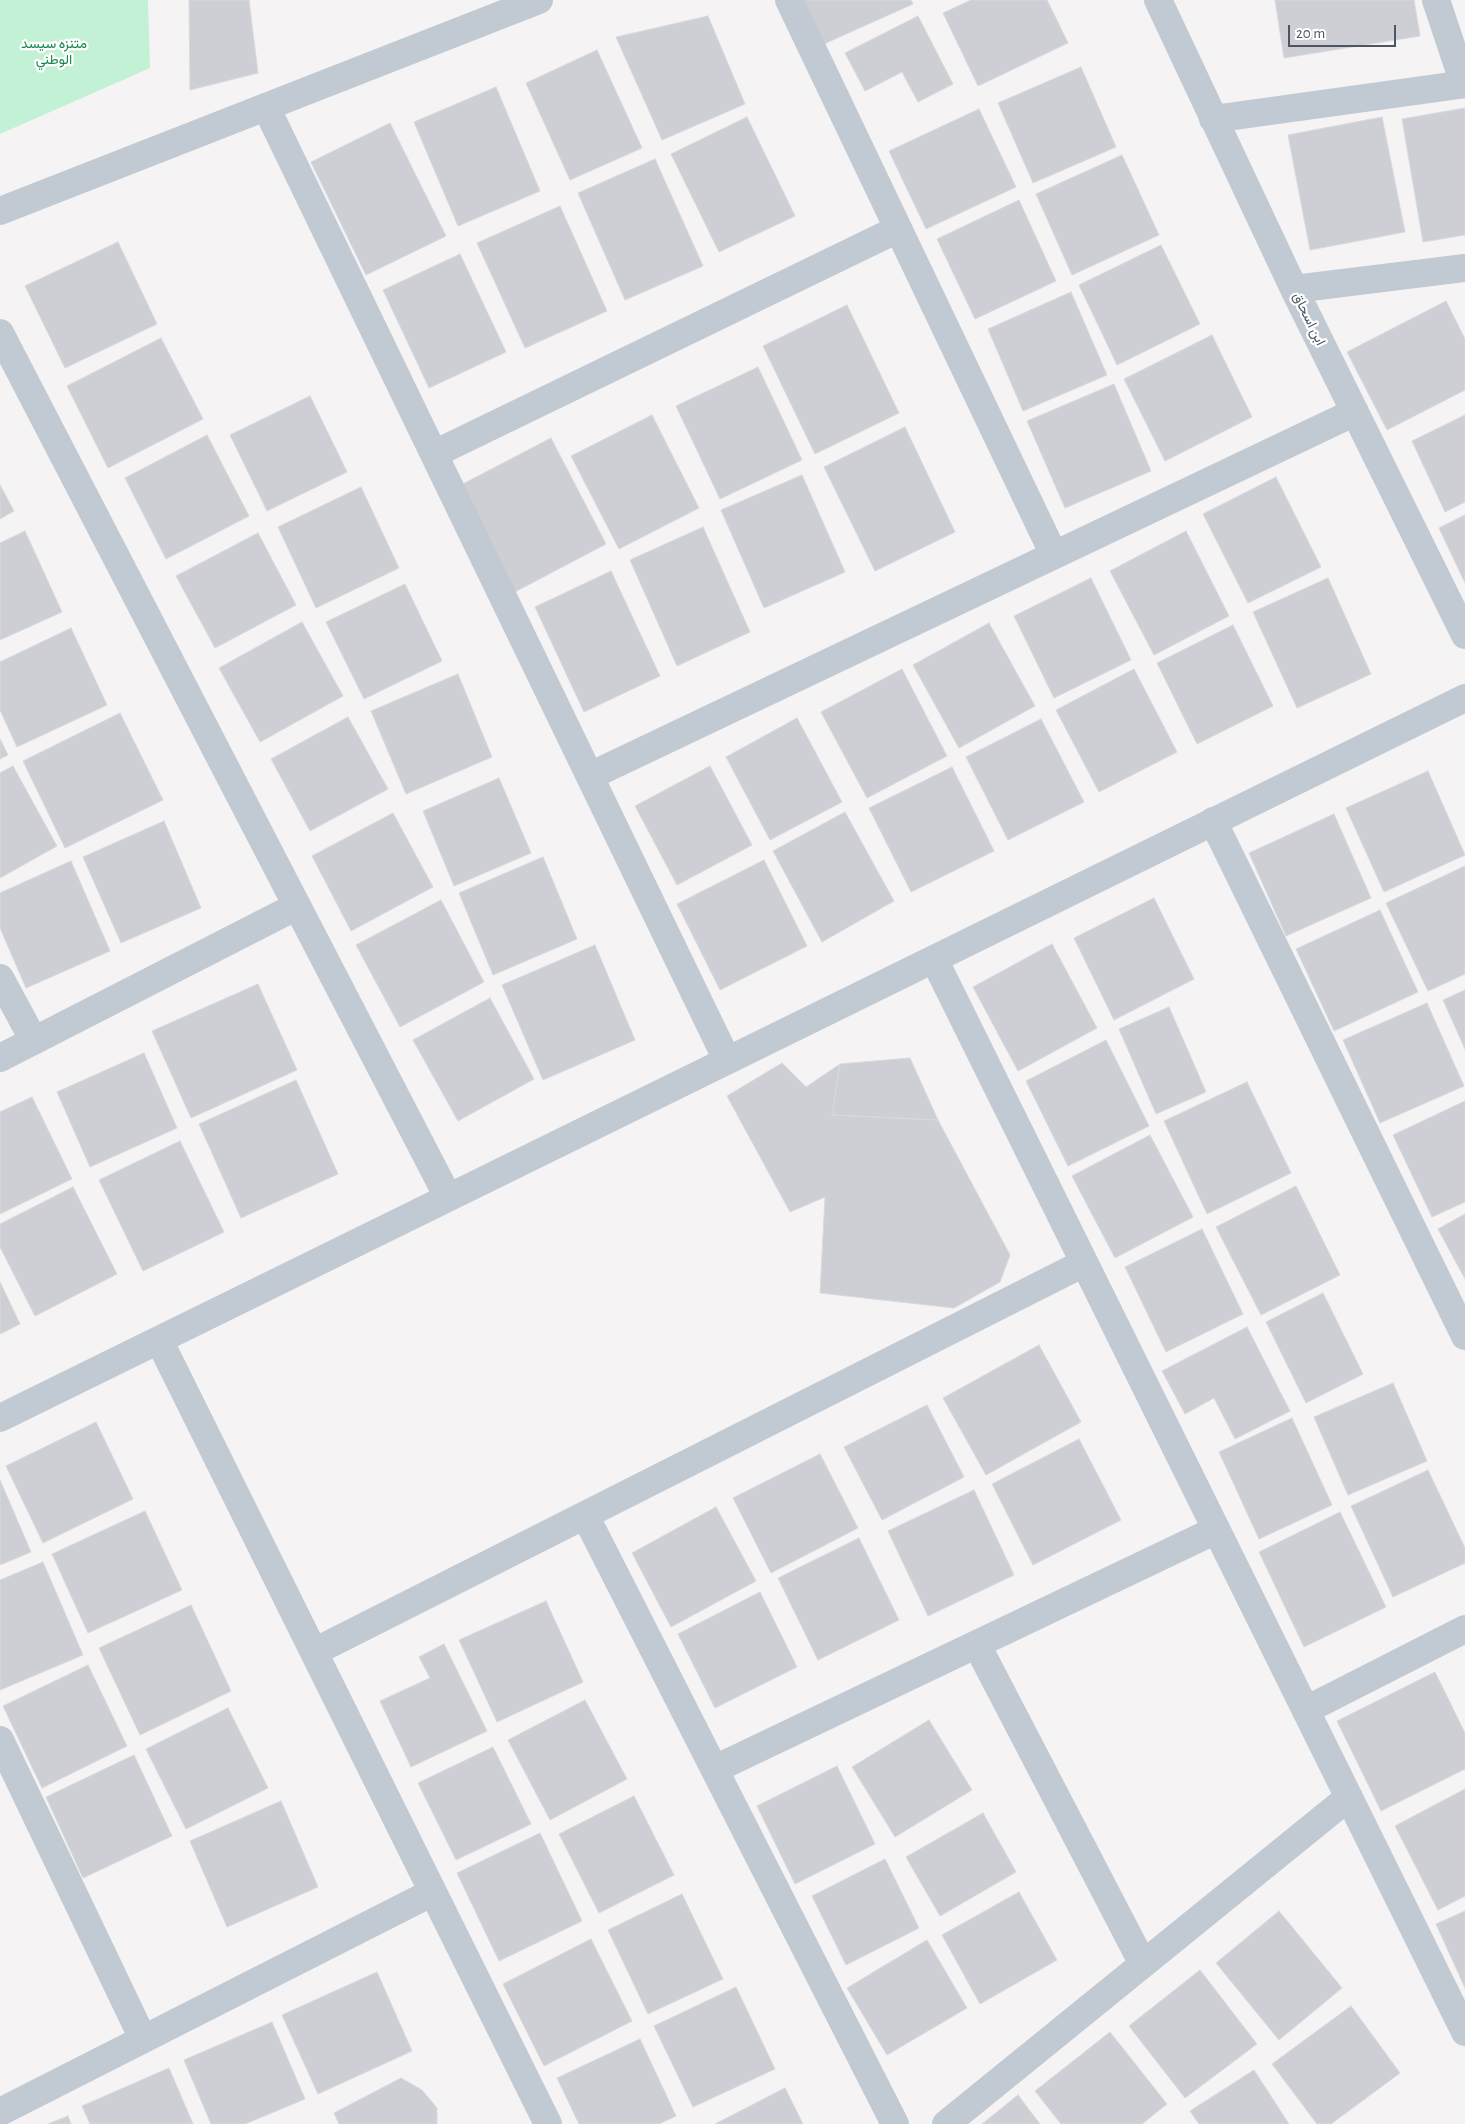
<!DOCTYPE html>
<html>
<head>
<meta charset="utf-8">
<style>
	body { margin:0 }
	#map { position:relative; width:1465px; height:2124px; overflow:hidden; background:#f5f3f3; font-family:"Alegreya Sans",sans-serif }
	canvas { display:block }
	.scale { position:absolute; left:1288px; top:25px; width:108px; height:22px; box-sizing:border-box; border:2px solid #4a5661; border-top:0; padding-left:6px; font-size:15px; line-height:18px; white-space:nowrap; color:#4a5661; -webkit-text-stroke:4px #fff; paint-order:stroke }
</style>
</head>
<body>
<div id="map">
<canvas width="1465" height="2124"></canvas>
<div class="scale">20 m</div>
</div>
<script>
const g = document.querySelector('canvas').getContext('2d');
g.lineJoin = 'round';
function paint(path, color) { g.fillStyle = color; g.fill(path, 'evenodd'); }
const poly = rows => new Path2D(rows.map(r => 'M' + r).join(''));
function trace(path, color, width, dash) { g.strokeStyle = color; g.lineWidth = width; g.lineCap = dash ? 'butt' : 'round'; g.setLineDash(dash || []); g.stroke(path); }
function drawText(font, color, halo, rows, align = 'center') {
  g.font = font + ' "Alegreya Sans",Vazirmatn,sans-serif'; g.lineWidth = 4.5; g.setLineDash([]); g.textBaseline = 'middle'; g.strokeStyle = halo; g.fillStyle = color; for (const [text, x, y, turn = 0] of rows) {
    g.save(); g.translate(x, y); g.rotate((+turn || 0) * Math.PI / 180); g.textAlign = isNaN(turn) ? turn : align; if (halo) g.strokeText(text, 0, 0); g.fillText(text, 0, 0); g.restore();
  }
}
paint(poly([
	[0,0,148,0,150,68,0,134]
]), '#c3f1d5');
const building = poly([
	[189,0,249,0,258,73,190,90,189,0],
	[804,0,911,0,913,4,824,44,804,0],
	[971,0,1047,0,1068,43,978,86,943,13,971,0],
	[1275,0,1414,0,1420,36,1284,58,1275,0],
	[708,16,745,104,662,140,616,37,708,16],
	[918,16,953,84,918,102,902,72,865,91,845,53,918,16],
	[597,50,642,148,570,180,526,83,597,50],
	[1081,67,1116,147,1033,183,998,103,1081,67],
	[496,87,540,191,458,226,414,122,496,87],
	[1465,108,1465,235,1423,242,1402,119,1465,108],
	[979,109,1016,187,926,229,889,151,979,109],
	[747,117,795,216,719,252,671,154,747,117],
	[1382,117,1405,232,1310,250,1288,135,1382,117],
	[390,123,446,236,366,275,311,162,390,123],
	[1122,155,1159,235,1072,275,1036,194,1122,155],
	[655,159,703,266,625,300,578,193,655,159],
	[1019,200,1056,281,975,319,937,239,1019,200],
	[560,206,607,311,525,348,477,243,560,206],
	[118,242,157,324,65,368,25,286,118,242],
	[1161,245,1200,324,1117,365,1079,285,1161,245],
	[460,254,506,352,429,388,383,290,460,254],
	[1071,292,1107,375,1023,411,988,329,1071,292],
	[1446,301,1465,339,1465,390,1387,430,1347,352,1446,301],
	[847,305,899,413,815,454,763,346,847,305],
	[1212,335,1252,417,1165,461,1124,379,1212,335],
	[161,338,203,419,108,468,67,386,161,338],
	[758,367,802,460,720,499,676,406,758,367],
	[1114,384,1151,471,1065,508,1027,421,1114,384],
	[310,396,347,472,267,511,230,435,310,396],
	[652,415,699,508,619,549,571,456,652,415],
	[1465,415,1465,502,1445,512,1412,441,1465,415],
	[905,427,955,532,875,571,824,467,905,427],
	[207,435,249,516,166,559,125,478,207,435],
	[551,438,606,544,513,593,459,486,551,438],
	[802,475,845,572,764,608,721,510,802,475],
	[1276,477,1321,567,1248,603,1203,514,1276,477],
	[0,485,14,511,0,519,0,485],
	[361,487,399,568,316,608,278,527,361,487],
	[1465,515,1465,583,1439,528,1465,515],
	[703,527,750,632,677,666,630,560,703,527],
	[25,531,62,612,0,640,0,543,25,531],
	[1186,531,1229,616,1154,655,1110,571,1186,531],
	[258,533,296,605,215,648,176,576,258,533],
	[611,571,660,676,584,712,535,607,611,571],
	[1091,578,1131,660,1054,698,1014,616,1091,578],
	[1328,578,1371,674,1297,708,1253,612,1328,578],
	[405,584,442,661,364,699,326,622,405,584],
	[302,622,343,696,260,742,219,668,302,622],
	[989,623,1035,706,959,748,913,665,989,623],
	[1233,625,1273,706,1197,744,1157,663,1233,625],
	[71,628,107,705,17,747,0,710,0,662,71,628],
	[902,669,947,756,867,798,821,712,902,669],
	[1134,669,1177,752,1099,792,1056,710,1134,669],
	[458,674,492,757,406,794,371,711,458,674],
	[120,713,163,800,65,848,23,761,120,713],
	[348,717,388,789,310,831,271,759,348,717],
	[797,718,842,802,770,840,726,757,797,718],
	[1041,719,1084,802,1008,840,966,757,1041,719],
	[0,739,8,755,0,759,0,739],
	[13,766,57,846,0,878,0,773,13,766],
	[710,766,752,845,677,885,635,806,710,766],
	[952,767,994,851,911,892,869,808,952,767],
	[1428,771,1465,855,1384,892,1346,808,1428,771],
	[499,778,531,853,454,886,423,811,499,778],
	[845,812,894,901,822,942,773,851,845,812],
	[393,813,433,887,351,931,312,856,393,813],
	[1334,814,1371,898,1286,936,1249,853,1334,814],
	[164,821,201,908,121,943,83,857,164,821],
	[543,857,577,939,493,975,459,893,543,857],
	[764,860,807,946,720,990,677,904,764,860],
	[71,861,110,951,26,988,0,928,0,893,71,861],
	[1465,866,1465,974,1428,991,1386,903,1465,866],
	[1154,898,1194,979,1114,1020,1074,938,1154,898],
	[441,900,484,982,400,1027,356,945,441,900],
	[1380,910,1418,992,1334,1031,1296,949,1380,910],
	[1052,944,1097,1028,1018,1071,973,987,1052,944],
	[595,945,635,1040,543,1080,502,985,595,945],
	[258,984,297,1070,191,1118,152,1031,258,984],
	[1465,990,1465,1049,1443,1000,1465,990],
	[490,998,534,1079,458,1121,413,1040,490,998],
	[1427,1003,1464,1086,1380,1123,1343,1040,1427,1003],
	[1169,1007,1206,1092,1156,1114,1119,1029,1169,1007],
	[1106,1040,1149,1126,1068,1166,1026,1081,1106,1040],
	[144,1053,177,1128,90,1167,57,1092,144,1053],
	[910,1058,938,1120,832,1115,840,1064,910,1058],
	[782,1063,806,1087,840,1064,832,1115,938,1120,1010,1255,1000,1282,954,1308,820,1293,825,1197,790,1212,727,1096,782,1063],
	[296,1080,338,1174,241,1218,199,1124,296,1080],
	[1247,1082,1291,1173,1207,1214,1164,1121,1247,1082],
	[32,1097,72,1179,0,1214,0,1112,32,1097],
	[1465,1101,1465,1202,1432,1217,1393,1135,1465,1101],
	[1150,1135,1193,1217,1115,1258,1072,1176,1150,1135],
	[180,1141,224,1232,143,1271,99,1180,180,1141],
	[1296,1186,1340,1275,1261,1315,1216,1227,1296,1186],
	[73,1187,117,1274,35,1316,0,1247,0,1224,73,1187],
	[1465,1214,1465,1279,1438,1229,1465,1214],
	[1202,1229,1243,1314,1166,1352,1125,1267,1202,1229],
	[0,1282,20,1324,0,1334,0,1282],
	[1323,1293,1363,1374,1306,1403,1266,1322,1323,1293],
	[1247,1327,1290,1411,1235,1439,1214,1398,1185,1414,1162,1371,1247,1327],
	[1039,1345,1081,1422,986,1475,943,1398,1039,1345],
	[1393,1383,1427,1461,1348,1495,1314,1417,1393,1383],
	[927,1405,964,1477,882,1520,844,1447,927,1405],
	[1292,1418,1332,1505,1259,1539,1219,1452,1292,1418],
	[96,1422,133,1499,43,1543,6,1466,96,1422],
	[1079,1439,1121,1520,1033,1565,992,1484,1079,1439],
	[820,1454,858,1528,771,1573,733,1498,820,1454],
	[1428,1470,1465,1548,1465,1563,1393,1597,1351,1506,1428,1470],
	[0,1480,31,1552,0,1565,0,1480],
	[974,1490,1014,1575,928,1616,888,1531,974,1490],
	[716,1507,756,1581,671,1627,632,1553,716,1507],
	[145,1511,182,1590,88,1633,52,1554,145,1511],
	[1340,1512,1386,1607,1304,1647,1259,1552,1340,1512],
	[859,1538,899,1620,818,1660,778,1578,859,1538],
	[43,1562,83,1655,0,1690,0,1580,43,1562],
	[760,1592,797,1667,715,1708,678,1634,760,1592],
	[546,1601,583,1682,497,1722,459,1640,546,1601],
	[191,1605,231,1691,140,1735,99,1648,191,1605],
	[444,1644,487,1731,411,1767,380,1701,430,1678,419,1657,444,1644],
	[88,1665,127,1746,42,1788,3,1706,88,1665],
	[1435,1672,1465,1733,1465,1769,1381,1811,1337,1721,1435,1672],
	[585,1700,627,1779,550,1820,508,1740,585,1700],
	[228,1708,268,1788,186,1829,146,1749,228,1708],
	[929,1720,972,1790,895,1837,852,1767,929,1720],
	[493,1747,531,1824,456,1860,418,1783,493,1747],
	[134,1755,172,1836,83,1878,46,1797,134,1755],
	[837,1766,875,1844,795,1884,757,1806,837,1766],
	[1465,1789,1465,1896,1438,1910,1395,1826,1465,1789],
	[634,1796,674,1875,599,1913,559,1834,634,1796],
	[281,1801,318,1887,227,1927,190,1841,281,1801],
	[983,1813,1016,1872,940,1916,906,1857,983,1813],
	[540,1833,582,1921,499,1961,457,1873,540,1833],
	[885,1859,919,1928,846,1965,812,1896,885,1859],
	[1019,1892,1057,1960,980,2004,942,1935,1019,1892],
	[682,1894,723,1979,648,2014,608,1930,682,1894],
	[1279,1911,1342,1988,1279,2040,1216,1963,1279,1911],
	[1465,1911,1465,1988,1436,1924,1465,1911],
	[591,1939,632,2021,544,2066,503,1984,591,1939],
	[927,1940,967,2008,887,2055,847,1988,927,1940],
	[1200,1970,1257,2044,1185,2098,1129,2026,1200,1970],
	[377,1972,412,2051,318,2094,282,2015,377,1972],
	[736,1987,775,2069,693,2107,654,2026,736,1987],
	[1351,2006,1400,2073,1331,2124,1317,2124,1272,2064,1351,2006],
	[272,2022,305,2099,245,2124,211,2124,184,2060,272,2022],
	[1110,2032,1167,2104,1142,2124,1061,2124,1035,2091,1110,2032],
	[640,2039,676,2116,659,2124,579,2124,557,2078,640,2039],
	[169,2068,193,2124,90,2124,82,2106,169,2068],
	[1254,2070,1289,2124,1199,2124,1190,2111,1254,2070],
	[401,2078,422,2090,437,2108,437,2124,339,2124,334,2113,401,2078],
	[785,2088,803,2124,715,2124,785,2088],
	[1018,2095,1040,2124,982,2124,1018,2095],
	[68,2116,71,2124,48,2124,68,2116]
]);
paint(building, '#cdcfd5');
trace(building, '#d7d9de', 1);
trace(poly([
	[789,0,1054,555],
	[1158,0,1294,289,1465,635],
	[1436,0,1464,84],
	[266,107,727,1060],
	[1213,119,1465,84],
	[0,211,539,0],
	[1294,289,1465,268],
	[0,333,448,1197],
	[434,454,898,229],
	[590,776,1355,412],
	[1213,821,1465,1336],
	[934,959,1465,2032],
	[0,978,34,1041],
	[0,1058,297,906],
	[159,1340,548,2124],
	[0,1418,1465,698],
	[585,1515,895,2124],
	[977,1645,1143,1964],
	[314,1652,1084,1263],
	[1306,1710,1465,1629],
	[0,1740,143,2039],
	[715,1769,1216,1530],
	[0,2112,433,1892],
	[946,2124,1349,1797]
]), '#c1cad2', 28);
drawText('14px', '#17864f', '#fff', [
	["متنزه سيسد",54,44],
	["الوطني",54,60]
]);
drawText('14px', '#4a5661', '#fff', [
	["ابن اسحاق",1309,319,64]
]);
</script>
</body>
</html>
